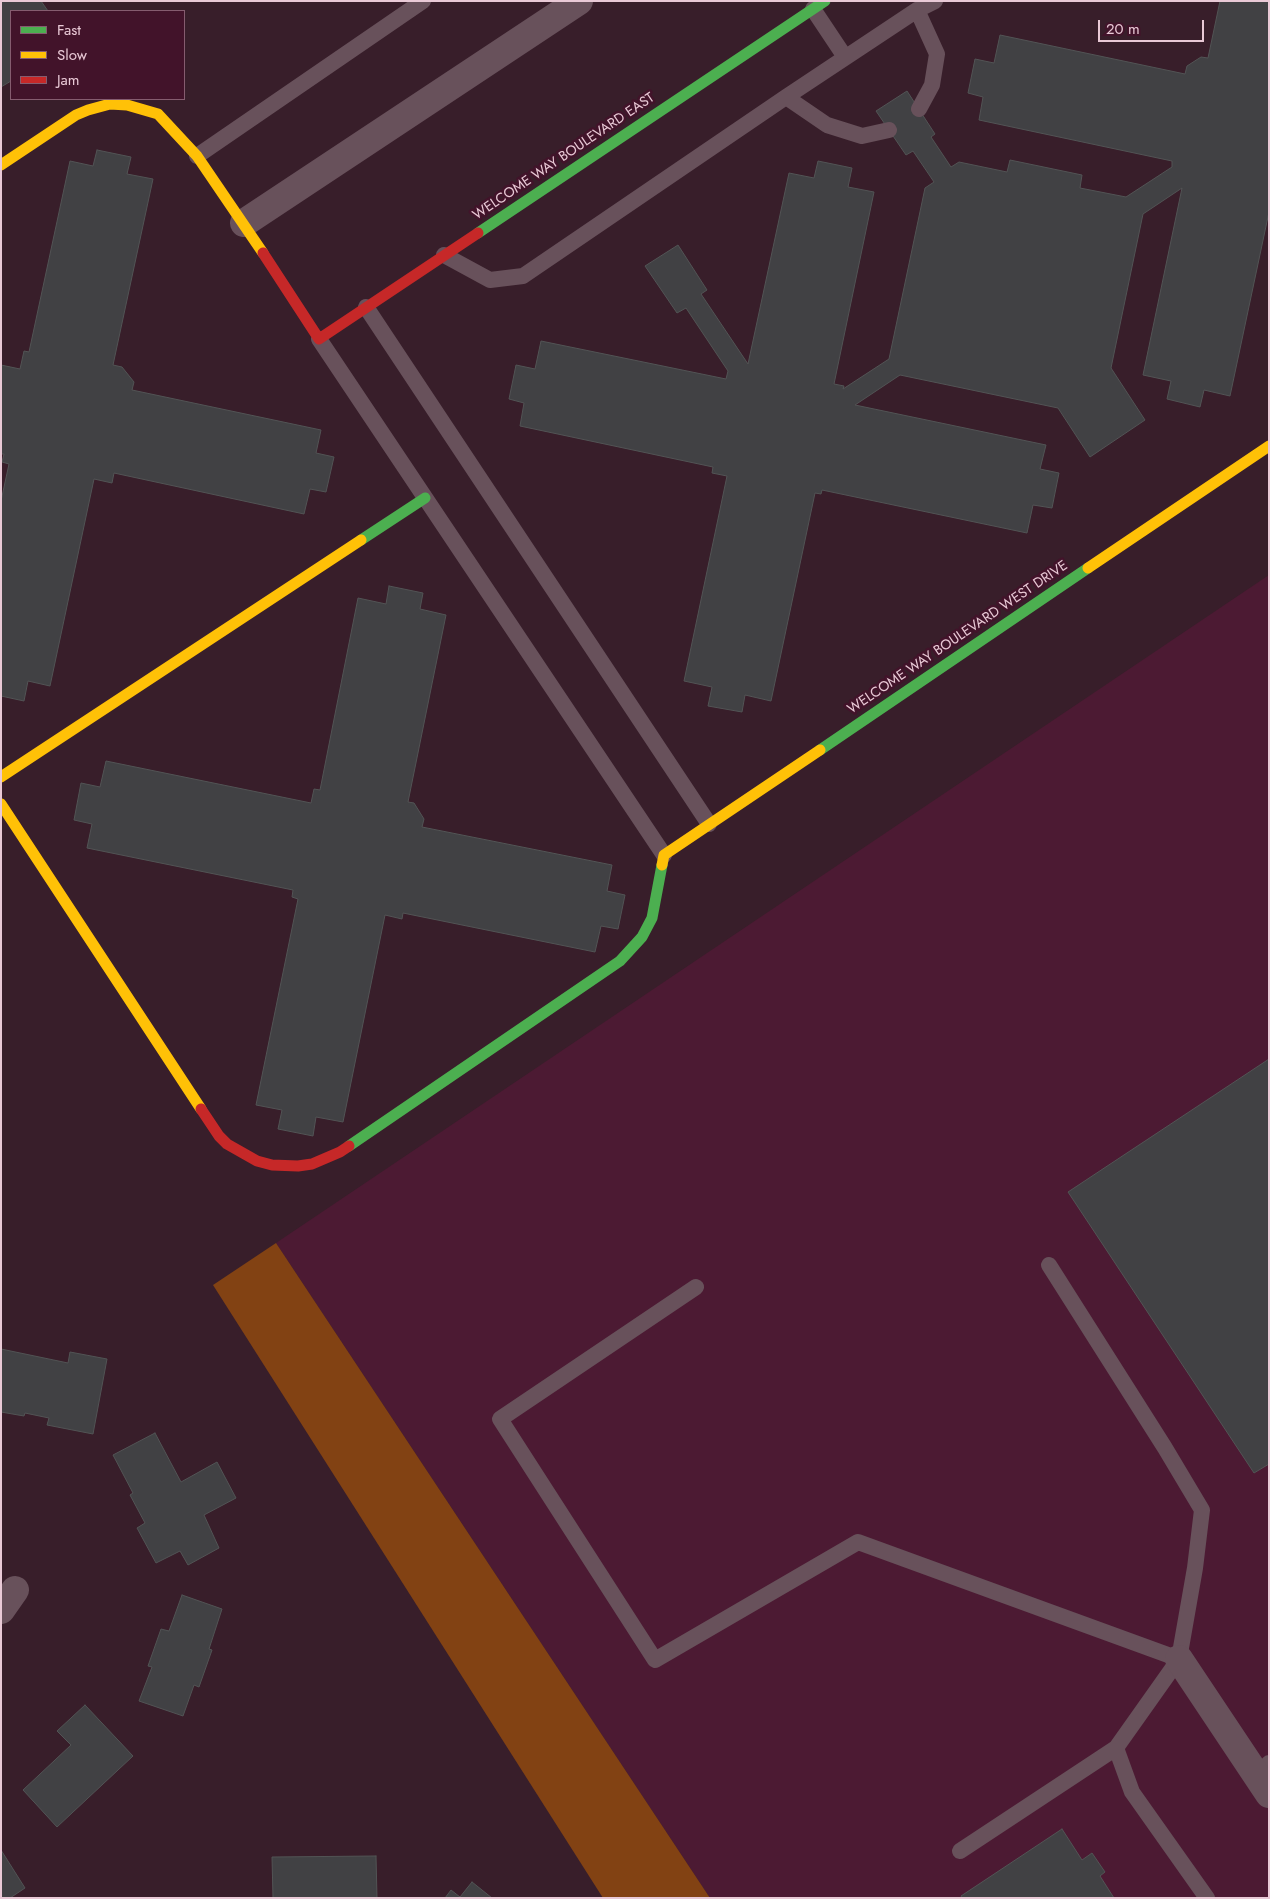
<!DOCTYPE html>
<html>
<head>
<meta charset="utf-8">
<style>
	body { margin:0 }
	#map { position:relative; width:1270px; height:1899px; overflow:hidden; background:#381e2a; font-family:Jost,sans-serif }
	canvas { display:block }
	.frame { position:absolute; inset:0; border:2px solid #e9c9d6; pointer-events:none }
	.legend { position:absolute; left:10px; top:10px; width:175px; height:90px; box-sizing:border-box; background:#42132a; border:1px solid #855c6f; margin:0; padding:6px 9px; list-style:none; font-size:15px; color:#e9c9d6 }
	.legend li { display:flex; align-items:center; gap:10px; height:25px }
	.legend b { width:25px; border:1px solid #855c6f }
	.scale { position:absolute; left:1098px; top:20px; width:106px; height:22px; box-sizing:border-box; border:2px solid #e9c9d6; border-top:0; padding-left:6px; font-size:15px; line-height:18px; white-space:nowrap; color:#e9c9d6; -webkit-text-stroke:4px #42132a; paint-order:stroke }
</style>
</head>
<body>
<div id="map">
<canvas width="1270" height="1899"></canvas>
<div class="frame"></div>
<ul class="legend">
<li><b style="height:6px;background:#4caf50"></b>Fast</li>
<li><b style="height:6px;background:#ffc107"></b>Slow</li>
<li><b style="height:6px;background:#c62828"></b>Jam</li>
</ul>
<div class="scale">20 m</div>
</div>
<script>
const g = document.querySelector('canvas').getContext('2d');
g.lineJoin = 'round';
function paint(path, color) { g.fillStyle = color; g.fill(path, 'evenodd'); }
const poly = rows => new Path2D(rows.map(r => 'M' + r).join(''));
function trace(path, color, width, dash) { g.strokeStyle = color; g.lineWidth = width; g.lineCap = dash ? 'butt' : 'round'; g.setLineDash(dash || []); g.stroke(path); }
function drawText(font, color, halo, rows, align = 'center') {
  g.font = font + ' Jost,sans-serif'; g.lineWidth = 5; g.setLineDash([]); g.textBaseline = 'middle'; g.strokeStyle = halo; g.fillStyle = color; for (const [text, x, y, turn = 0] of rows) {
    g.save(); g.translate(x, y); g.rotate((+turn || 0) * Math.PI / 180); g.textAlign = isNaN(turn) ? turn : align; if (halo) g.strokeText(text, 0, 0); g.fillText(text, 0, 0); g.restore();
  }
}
paint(poly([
	[1269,575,1269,1898,710,1898,276,1243]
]), '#4c1a33');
paint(poly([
	[276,1243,710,1898,603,1898,213,1285]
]), '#824213');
const building = poly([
	[1,1,41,1,48,11,11,11,11,81,1,87,1,1],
	[1220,1,1269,1,1269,212,1230,396,1204,390,1200,407,1167,399,1171,381,1143,375,1182,188,1143,214,1111,368,1145,420,1090,457,1058,408,900,375,855,405,1046,445,1040,469,1059,473,1052,508,1033,505,1027,533,822,490,821,494,815,493,771,701,745,695,742,712,708,706,712,687,684,681,727,476,712,473,713,467,520,426,524,403,509,399,516,365,535,369,541,341,726,379,728,371,686,308,677,313,645,266,678,245,707,290,701,294,748,364,789,173,814,178,818,161,852,168,848,187,874,192,834,384,844,386,843,389,889,359,925,188,934,182,913,151,906,155,876,111,907,91,935,134,931,137,951,167,959,162,1007,172,1010,160,1082,175,1080,188,1126,197,1172,167,1172,161,979,120,983,97,968,93,975,59,994,63,1000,35,1185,74,1187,66,1201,57,1208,58,1220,1],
	[97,150,131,157,127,174,153,179,113,365,122,367,134,382,132,390,321,430,316,453,334,457,326,492,310,489,304,514,114,473,112,483,94,479,50,686,28,681,24,701,1,696,1,501,9,464,2,462,4,454,1,454,1,365,20,369,24,351,29,352,70,161,93,166,97,150],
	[389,586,423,593,420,609,446,615,408,802,414,803,424,819,422,827,612,865,607,891,625,895,618,929,601,926,595,952,403,913,402,919,385,915,343,1122,316,1117,313,1136,278,1129,282,1110,256,1105,298,899,292,897,293,890,87,848,92,824,74,820,81,783,100,787,106,761,311,803,314,789,320,790,358,598,386,604,389,586],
	[1269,1059,1269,1464,1254,1473,1068,1192,1269,1059],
	[1,1349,68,1363,70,1352,107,1359,93,1434,47,1425,49,1418,25,1413,24,1416,1,1412,1,1349],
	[155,1433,181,1482,217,1462,236,1498,204,1515,219,1548,188,1565,180,1551,156,1563,137,1528,145,1523,130,1495,133,1493,113,1455,155,1433],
	[182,1595,222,1609,209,1649,212,1650,199,1687,194,1685,183,1716,139,1701,152,1667,148,1666,161,1629,169,1631,182,1595],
	[85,1705,133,1756,57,1827,23,1790,71,1745,57,1731,85,1705],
	[1062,1829,1082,1860,1092,1853,1105,1872,1100,1876,1114,1898,962,1898,961,1896,1062,1829],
	[1,1850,25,1888,10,1898,1,1898,1,1850],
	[376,1856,377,1898,273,1898,272,1857,376,1856],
	[472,1882,492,1898,445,1898,451,1890,460,1897,472,1882]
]);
paint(building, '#414144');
trace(building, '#525455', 1);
trace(poly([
	[813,9,845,57],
	[917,10,937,54,932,85,919,109],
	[786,97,827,125,862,136,889,130],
	[197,156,423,1],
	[444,255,490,280,523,276,786,97,917,10,935,1],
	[366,307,709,824],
	[319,339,664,855],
	[1049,1265,1165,1448,1202,1510,1195,1568,1179,1659,1116,1748,1132,1792,1207,1898],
	[696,1287,500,1419,655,1660,858,1542,1179,1659],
	[1257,1777,1269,1763],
	[960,1851,1116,1748]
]), '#68515b', 16);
trace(poly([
	[244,223,579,1],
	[1,1610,15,1590],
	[1179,1659,1269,1794]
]), '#68515b', 28);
trace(poly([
	[478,233,825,1],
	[361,540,425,498],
	[820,750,1088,568],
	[349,1146,620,961,642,937,652,918,662,865]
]), '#4caf50', 11);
trace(poly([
	[1,165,76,115,88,110,110,104,127,105,158,114,197,156,263,253],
	[1088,568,1269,446],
	[1,777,361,540],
	[1,804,201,1109],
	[662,865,664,855,820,750]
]), '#ffc107', 11);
trace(poly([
	[263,253,319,339,478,233],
	[201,1109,219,1136,227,1144,257,1161,272,1165,298,1166,312,1164,340,1152,349,1146]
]), '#c62828', 11);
drawText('14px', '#e9c9d6', '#42132a', [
	["WELCOME WAY BOULEVARD EAST",564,157,-34],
	["WELCOME WAY BOULEVARD WEST DRIVE",958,638,-34]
]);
</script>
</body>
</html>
